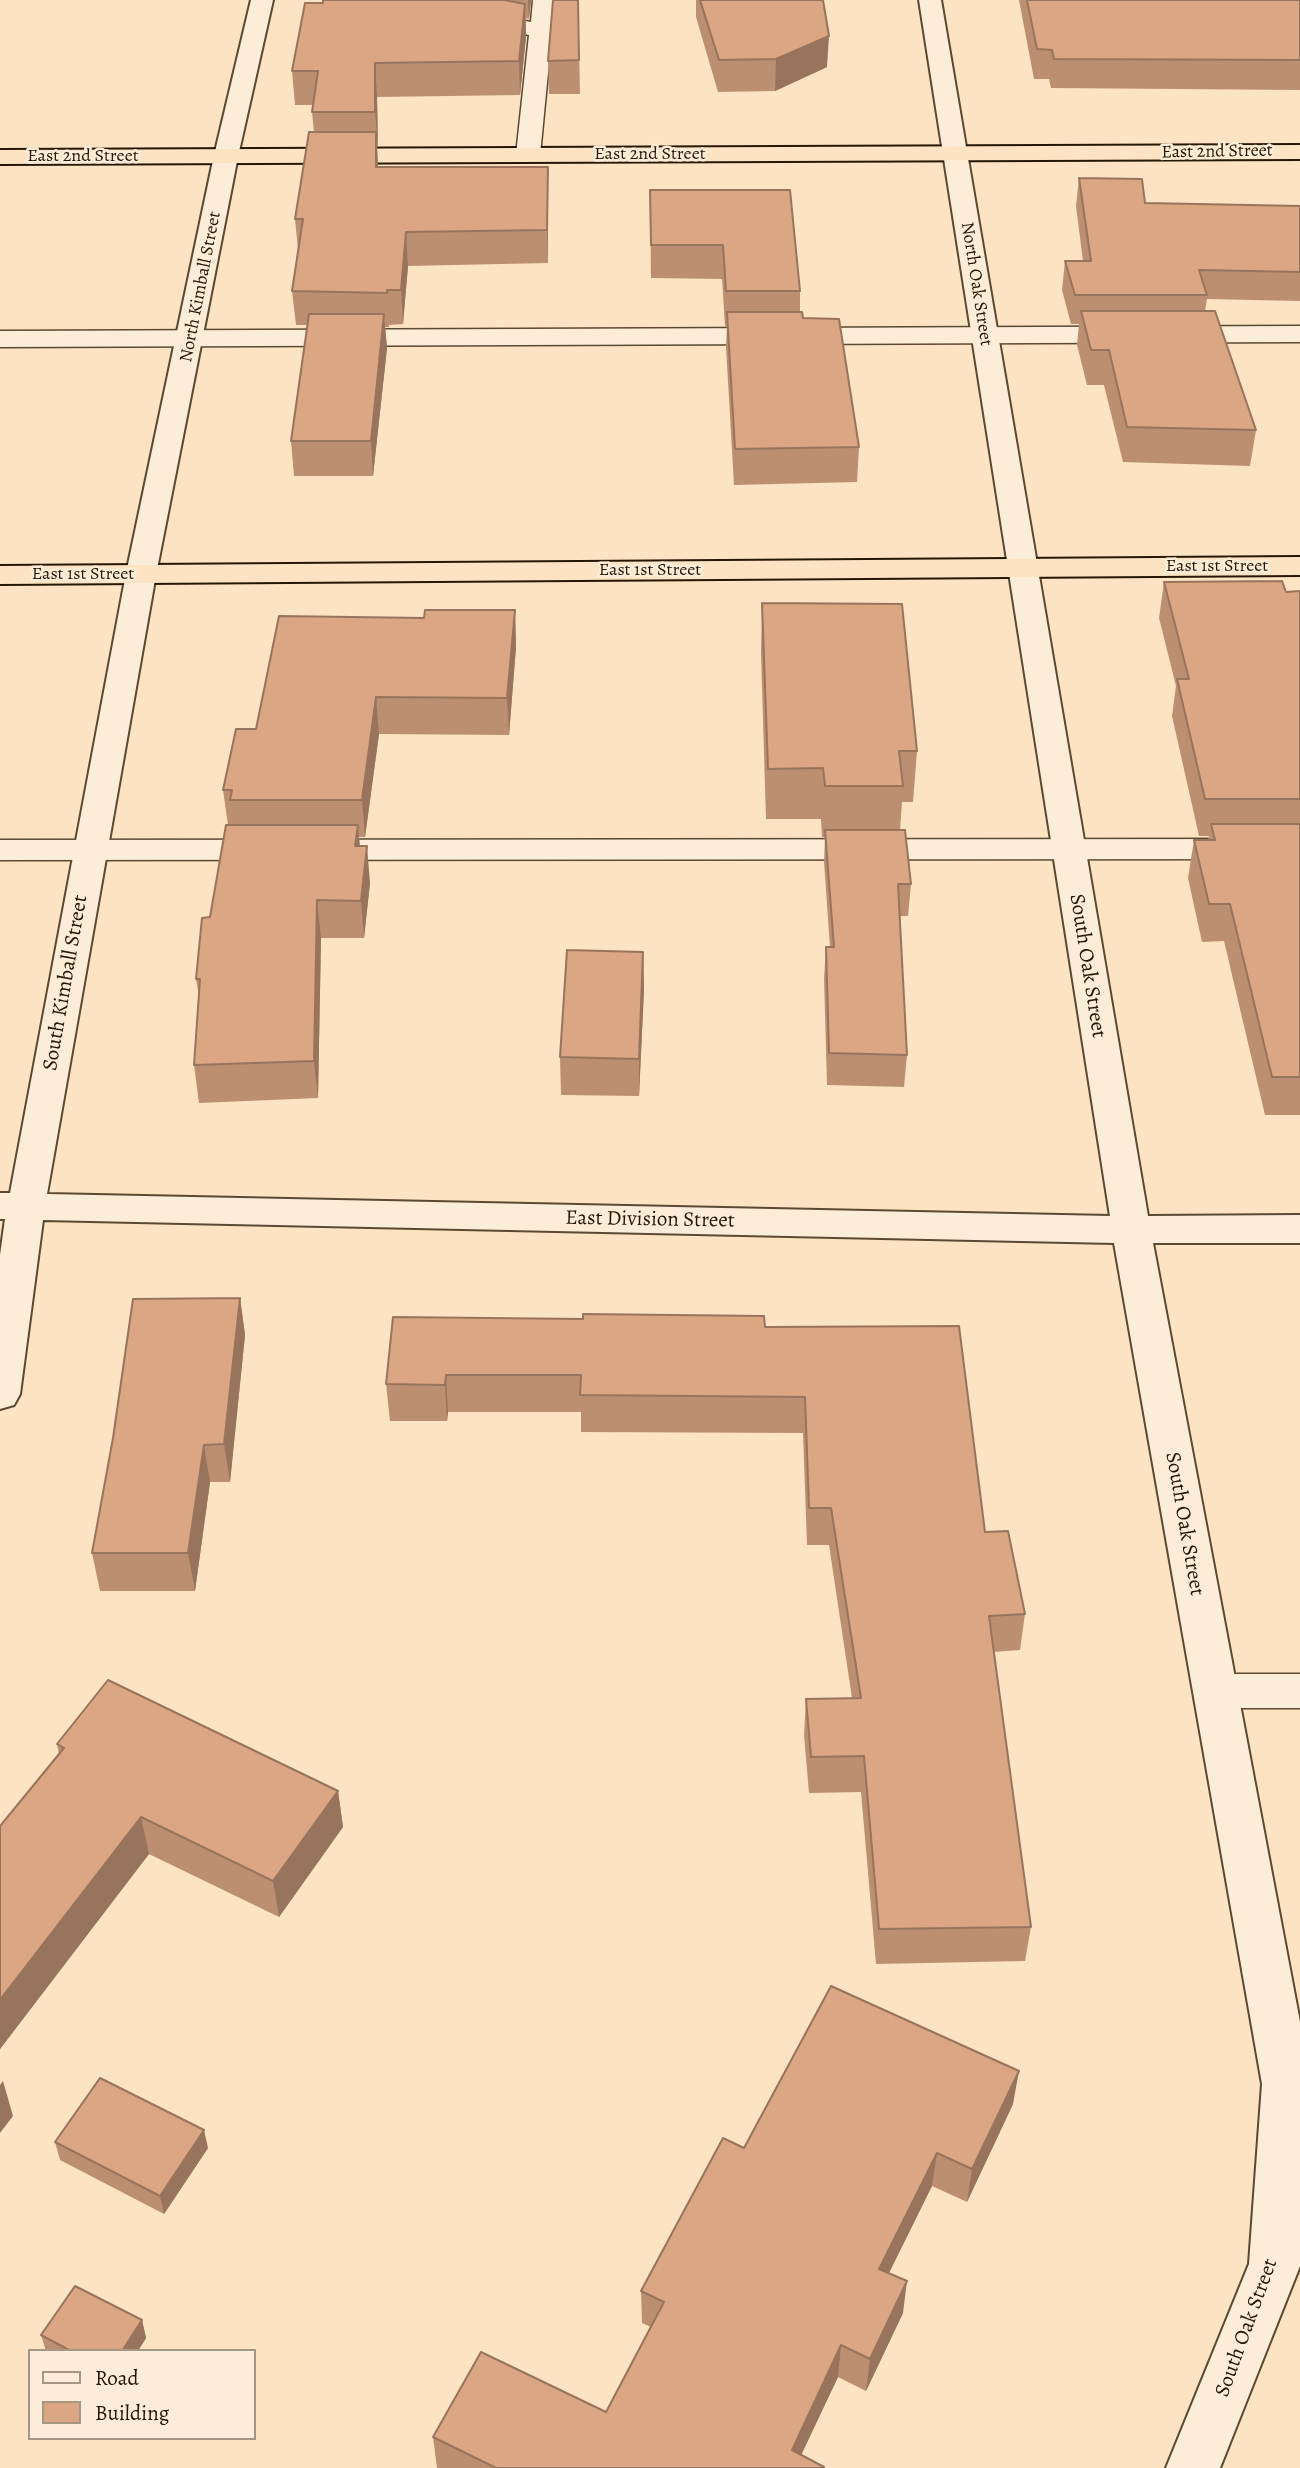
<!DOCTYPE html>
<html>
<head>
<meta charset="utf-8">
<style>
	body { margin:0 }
	#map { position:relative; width:1300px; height:2468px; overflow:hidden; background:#fbe3c3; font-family:Alegreya,serif }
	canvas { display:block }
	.legend { position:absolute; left:28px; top:2349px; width:228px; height:91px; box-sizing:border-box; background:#fcedd8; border:2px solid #a69782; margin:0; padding:9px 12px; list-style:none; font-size:21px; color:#261602 }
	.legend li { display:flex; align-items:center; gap:14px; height:35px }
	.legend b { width:35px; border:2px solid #a69782 }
</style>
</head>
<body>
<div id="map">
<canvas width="1300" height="2468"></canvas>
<ul class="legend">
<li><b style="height:9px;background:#fcedd8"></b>Road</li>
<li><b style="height:19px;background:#dba684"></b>Building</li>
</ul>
</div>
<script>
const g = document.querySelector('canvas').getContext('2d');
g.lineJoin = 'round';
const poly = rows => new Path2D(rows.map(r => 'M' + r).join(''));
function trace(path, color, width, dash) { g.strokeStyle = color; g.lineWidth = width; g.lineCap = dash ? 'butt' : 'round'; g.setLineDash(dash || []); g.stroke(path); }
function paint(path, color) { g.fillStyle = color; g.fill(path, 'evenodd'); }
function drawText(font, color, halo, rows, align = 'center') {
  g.font = font + ' Alegreya,serif'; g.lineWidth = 5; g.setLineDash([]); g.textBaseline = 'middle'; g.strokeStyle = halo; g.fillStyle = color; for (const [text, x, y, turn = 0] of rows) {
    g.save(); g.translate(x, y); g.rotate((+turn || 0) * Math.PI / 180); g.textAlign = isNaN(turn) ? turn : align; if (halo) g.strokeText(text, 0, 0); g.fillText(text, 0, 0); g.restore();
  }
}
const service = poly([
	[365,0,411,0,531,22,533,0,555,0,540,155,536,160,520,160,516,155,529,35,376,6,368,5,365,0],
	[1300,326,1300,342,0,347,0,331,1300,326],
	[1300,839,1300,859,0,860,0,840,1300,839],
	[1214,1674,1300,1674,1300,1708,1214,1708,1199,1703,1193,1691,1199,1679,1214,1674]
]);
const minor = poly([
	[251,0,273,0,238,156,156,574,47,1194,1110,1216,919,0,941,0,1148,1216,1300,1215,1300,1243,1153,1243,1300,2022,1300,2266,1220,2468,1166,2468,1249,2264,1262,2084,1114,1243,43,1220,20,1394,14,1405,0,1409,0,1255,5,1219,0,1219,0,1193,10,1193,126,574,214,156,251,0]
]);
const trunk = poly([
	[1300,145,1300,159,0,164,0,150,1300,145],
	[1300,557,1300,575,0,584,0,566,1300,557]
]);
trace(service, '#5b4932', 3);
trace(minor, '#5b4932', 4);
trace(trunk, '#261602', 4);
paint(service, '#fcedd8');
paint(minor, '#fcedd8');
paint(trunk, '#fbe3c3');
paint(poly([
	[323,0,531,0,529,19,526,18,526,37,520,95,377,97,378,146,377,146,378,167,548,200,548,263,408,266,403,324,389,325,389,327,385,327,387,348,373,476,294,476,291,441,308,325,296,325,292,291,298,250,295,219,314,132,312,112,313,105,295,105,292,71,323,3],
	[578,0,580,94,549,94,548,61],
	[696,0,823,0,827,67,775,91,718,92,696,17],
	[1019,0,1300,0,1300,90,1051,88,1049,79,1034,79],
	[1079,178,1145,203,1300,206,1300,301,1207,299,1205,311,1256,430,1250,466,1123,462,1104,385,1087,385,1077,345,1079,324,1071,324,1062,290,1065,261,1083,261,1076,206],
	[650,190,800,291,800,312,859,447,857,482,734,485,726,347,727,326,725,326,722,279,651,278],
	[1164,582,1286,592,1300,591,1300,1115,1265,1115,1224,941,1202,942,1188,878,1194,840,1208,840,1209,836,1199,836,1172,716,1176,686,1159,618],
	[762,603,917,751,913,802,902,802,900,830,911,884,908,916,900,916,907,1055,904,1087,827,1085,824,979,826,947,830,947,824,862,825,837,822,837,821,819,766,819,761,653],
	[515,610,516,647,509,735,379,734,365,837,359,837,360,846,370,883,364,938,321,938,318,1098,199,1103,194,1065,199,996,196,979,210,917,228,825,223,790,256,729,424,618],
	[643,952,644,989,639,1096,561,1095,560,1057],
	[240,1298,245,1335,230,1482,210,1482,195,1591,100,1591,92,1553],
	[765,1327,985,1532,1025,1614,1020,1650,993,1652,1031,1927,1025,1961,876,1964,861,1792,809,1793,804,1735,806,1699,852,1698,829,1545,807,1545,803,1433,581,1432,581,1412,448,1412,447,1421,390,1421,386,1384],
	[57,1744,338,1791,343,1827,279,1917,149,1854,0,2049,0,1826,59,1754],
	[1013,2104,967,2202,932,2186,889,2273,903,2313,866,2391,838,2377,801,2455,824,2468,437,2468,433,2437,606,2412,651,2327,642,2323,641,2291,744,2148],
	[55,2142,208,2148,164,2214,60,2160],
	[142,2320,146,2338,138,2351,46,2351,41,2335]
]), '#bc8f72');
paint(poly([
	[528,0,531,0,529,19],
	[525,4,526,37,520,95,519,61],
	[829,36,827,67,775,91,776,59],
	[375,63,377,97,378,146,375,112],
	[376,132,378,165,378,201,376,167],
	[548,167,548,263,547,230],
	[406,232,408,266,403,324,401,290],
	[384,314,387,348,373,476,371,441],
	[515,610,516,647,509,735,507,698],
	[376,697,379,734,365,837,362,800],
	[358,825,361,862,355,846],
	[367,846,370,883,364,938,361,901],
	[317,900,321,938,318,1098,314,1061],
	[643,952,644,989,639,1096,639,1059],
	[240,1298,245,1335,230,1482,224,1444],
	[446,1375,448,1412,447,1421,445,1385],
	[204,1445,210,1482,195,1591,188,1553],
	[338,1791,343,1827,279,1917,273,1881],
	[141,1817,149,1854,0,2049,0,2000],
	[1019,2071,1013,2104,967,2202,972,2169],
	[3,2081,13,2116,0,2133,0,2085],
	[204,2130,208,2148,164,2214,160,2196],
	[937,2153,932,2186,875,2301,879,2269],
	[907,2281,903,2313,866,2391,870,2359],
	[142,2320,146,2338,138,2351,122,2351],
	[841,2345,838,2377,795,2468,792,2450]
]), '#99745c');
const building = poly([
	[323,0,504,0,525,4,519,61,375,63,375,112,312,112,318,71,292,71,305,3,323,3,323,0],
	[553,0,578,0,579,60,548,61,553,0],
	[700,0,823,0,829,36,776,59,719,60,700,0],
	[1027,0,1300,0,1300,60,1054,59,1052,50,1037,49,1027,0],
	[309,132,376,132,376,167,548,167,547,230,406,232,401,290,387,290,387,293,292,291,303,219,295,219,309,132],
	[1079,178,1142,179,1145,203,1300,206,1300,272,1199,270,1207,295,1075,295,1065,261,1091,261,1079,178],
	[650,190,790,190,800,291,726,291,723,245,651,245,650,190],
	[1081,311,1215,311,1256,430,1127,427,1109,350,1091,350,1081,311],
	[727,312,802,312,803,318,839,319,859,447,735,449,727,312],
	[309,314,384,314,371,441,291,441,309,314],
	[1282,581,1286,592,1300,591,1300,799,1205,799,1177,679,1189,679,1164,582,1282,581],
	[762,603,902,604,917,751,899,751,903,786,825,786,823,768,768,769,762,603],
	[425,610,515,610,507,698,376,697,362,800,230,800,232,790,223,790,236,729,256,729,279,616,424,618,425,610],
	[1211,824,1300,824,1300,1077,1272,1077,1230,904,1209,904,1194,840,1215,840,1211,824],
	[226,825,358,825,355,846,367,846,361,901,317,900,314,1061,194,1065,200,979,196,979,202,918,210,917,226,825],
	[825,830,905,830,911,884,898,884,907,1055,829,1053,826,947,834,947,825,830],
	[567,950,643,952,639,1059,560,1057,567,950],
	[240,1298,224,1444,204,1445,188,1553,92,1553,113,1438,133,1299,240,1298],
	[583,1314,764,1316,765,1327,959,1326,985,1532,1008,1531,1025,1614,989,1616,1031,1927,879,1929,864,1756,811,1757,806,1699,861,1698,831,1508,809,1508,805,1397,580,1395,581,1375,446,1375,445,1385,386,1384,393,1317,583,1319,583,1314],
	[108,1680,338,1791,273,1881,141,1817,0,2000,0,1826,64,1748,57,1744,108,1680],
	[831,1986,1019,2071,972,2169,937,2153,879,2269,907,2281,870,2359,841,2345,792,2450,824,2467,823,2468,496,2468,433,2437,481,2352,606,2412,664,2302,641,2291,723,2138,744,2148,831,1986],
	[100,2078,204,2130,160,2196,55,2142,100,2078],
	[75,2286,142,2320,122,2351,71,2351,41,2335,75,2286]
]);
paint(building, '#dba684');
trace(building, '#99745c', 2);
drawText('18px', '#261602', '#fcedd8', [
	["East 2nd Street",1217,152,-1],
	["East 2nd Street",650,155],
	["East 2nd Street",83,157],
	["North Oak Street",976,284,81],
	["North Kimball Street",201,287,-79],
	["East 1st Street",1217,567],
	["East 1st Street",650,571],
	["East 1st Street",83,575]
]);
drawText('21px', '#261602', '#fcedd8', [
	["South Oak Street",1087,966,81],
	["South Kimball Street",66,983,-80],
	["East Division Street",650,1220,1],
	["South Oak Street",1184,1524,80],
	["South Oak Street",1247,2328,-70]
]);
</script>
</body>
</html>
